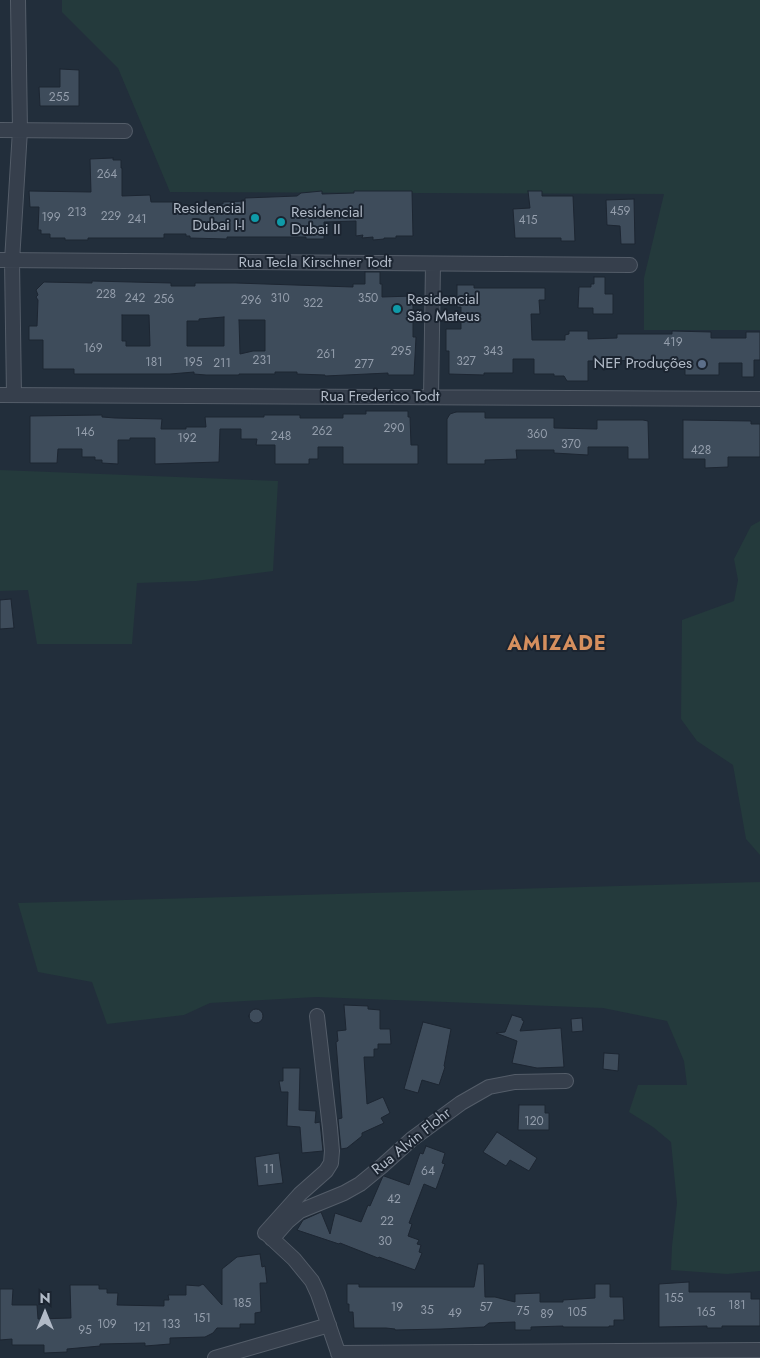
<!DOCTYPE html>
<html>
<head>
<meta charset="utf-8">
<style>
	body { margin:0 }
	#map { position:relative; width:760px; height:1358px; overflow:hidden; background:#222e3b; font-family:Jost,sans-serif }
	canvas { display:block }
	.north { position:absolute; left:20px; top:1288px; width:50px; height:50px; -webkit-text-stroke:4px #1b2430; paint-order:stroke; rotate:0deg; font-size:14px; font-weight:700; line-height:20px; text-align:center; color:#b1bac7 }
	.north::after { content:''; display:block; margin:auto; width:18px; height:22px; background:#b1bac7; clip-path:polygon(50% 0,100% 100%,50% 72%,0 100%) }
</style>
</head>
<body>
<div id="map">
<canvas width="760" height="1358"></canvas>
<div class="north">N</div>
</div>
<script>
const g = document.querySelector('canvas').getContext('2d');
g.lineJoin = 'round';
function paint(path, color) { g.fillStyle = color; g.fill(path, 'evenodd'); }
const poly = rows => new Path2D(rows.map(r => 'M' + r).join(''));
function trace(path, color, width, dash) { g.strokeStyle = color; g.lineWidth = width; g.lineCap = dash ? 'butt' : 'round'; g.setLineDash(dash || []); g.stroke(path); }
function drawText(font, color, halo, rows, align = 'center') {
  g.font = font + ' Jost,sans-serif'; g.lineWidth = 4; g.setLineDash([]); g.textBaseline = 'middle'; g.strokeStyle = halo; g.fillStyle = color; for (const [text, x, y, turn = 0] of rows) {
    g.save(); g.translate(x, y); g.rotate((+turn || 0) * Math.PI / 180); g.textAlign = isNaN(turn) ? turn : align; if (halo) g.strokeText(text, 0, 0); g.fillText(text, 0, 0); g.restore();
  }
}
paint(poly([
	[62,0,760,0,760,330,644,330,644,278,664,194,170,192,118,68,62,12],
	[0,470,278,481,273,571,196,581,137,583,132,644,37,644,28,590,0,591],
	[760,521,760,855,746,839,733,765,697,741,681,719,682,620,734,601,738,580,734,559,751,526],
	[760,882,760,1271,727,1274,671,1270,672,1246,677,1203,671,1142,653,1127,629,1112,638,1085,687,1085,684,1061,667,1021,603,1008,316,997,210,1003,184,1015,107,1024,92,982,38,972,18,903]
]), '#243a3c');
const building = poly([
	[60,69,79,70,79,106,40,106,39,87,60,87,60,69],
	[113,158,113,160,121,160,121,168,122,168,122,196,150,195,151,202,179,202,179,206,209,206,209,204,223,204,223,202,245,201,245,198,297,196,301,193,322,191,322,194,354,193,354,191,412,191,413,236,396,236,396,238,384,238,384,239,373,240,373,237,362,238,363,235,356,236,356,221,324,222,324,239,306,239,306,237,227,237,227,239,190,238,190,236,186,236,186,234,164,234,164,238,88,238,88,240,65,240,65,238,50,238,50,234,41,234,41,230,38,230,39,207,30,207,29,191,91,192,90,159,113,158],
	[528,191,542,191,542,196,573,196,575,241,561,241,561,238,515,238,513,209,530,208,528,191],
	[634,199,635,244,621,244,620,226,607,225,606,200,634,199],
	[365,272,380,272,380,284,382,284,382,297,413,296,413,337,416,337,414,375,388,375,388,373,325,376,325,375,297,374,297,372,275,372,275,374,239,374,239,375,206,375,194,374,194,372,170,374,74,374,74,369,43,369,43,340,29,340,29,326,37,326,38,300,36,297,38,295,36,290,44,282,92,283,92,281,171,283,171,286,195,286,195,283,236,283,353,287,353,284,365,284,365,272],
	[122,315,149,315,150,346,126,346,126,341,122,341,122,315],
	[224,317,224,346,187,346,187,321,199,321,199,319,224,317],
	[239,320,265,320,265,351,253,351,240,354,239,320],
	[594,277,605,277,605,294,613,294,613,314,593,314,593,308,578,308,579,287,591,287,591,284,594,284,594,277],
	[457,285,474,285,474,288,545,288,545,300,539,300,540,314,531,314,532,340,565,340,565,335,569,334,569,331,588,331,588,339,617,338,617,334,672,334,672,331,711,332,711,338,746,338,746,332,760,332,760,360,754,360,754,377,742,377,742,363,719,363,719,375,685,375,685,366,673,365,673,360,588,361,588,381,567,381,564,376,554,376,554,374,534,374,534,359,513,359,513,373,484,373,484,375,449,374,449,351,446,351,446,329,461,329,461,307,457,307,457,285],
	[366,411,408,411,408,417,410,417,411,445,418,445,418,464,343,464,343,447,318,447,318,459,309,459,309,464,275,464,275,445,256,445,257,439,241,439,241,429,220,429,219,462,155,464,155,438,130,438,130,440,118,440,118,464,102,463,102,460,95,460,95,457,82,457,82,449,58,449,57,463,30,463,30,416,102,415,102,417,115,418,162,419,161,429,186,429,186,427,206,427,205,417,264,417,264,415,300,415,300,418,343,418,343,414,366,414,366,411],
	[456,412,485,412,485,418,554,418,554,428,597,429,597,420,643,420,648,421,649,459,628,459,628,447,588,447,588,455,554,453,554,450,516,450,517,459,485,460,485,464,447,464,447,419,450,414,456,412],
	[683,420,751,421,751,424,760,424,760,457,728,457,728,467,705,468,705,459,683,459,683,420],
	[11,599,14,628,0,629,0,600,11,599],
	[344,1005,368,1006,368,1009,380,1010,380,1029,390,1029,391,1044,378,1044,378,1049,374,1049,374,1057,364,1057,367,1104,383,1097,390,1113,381,1118,384,1123,362,1133,362,1136,347,1148,341,1149,338,1119,342,1118,336,1042,338,1041,337,1031,346,1030,344,1005],
	'249 1016a7 7 0 1 1 14 0a7 7 0 1 1-14 0Z',
	[512,1015,522,1018,522,1020,524,1021,520,1031,561,1028,564,1067,537,1068,512,1063,517,1041,496,1033,505,1032,512,1015],
	[582,1018,583,1031,572,1032,571,1019,582,1018],
	[423,1022,451,1029,444,1066,445,1067,439,1085,422,1080,418,1093,404,1089,423,1022],
	[604,1053,619,1054,618,1071,603,1069,604,1053],
	[283,1068,300,1068,299,1110,316,1111,315,1123,320,1122,323,1151,302,1153,300,1127,287,1126,288,1092,281,1092,279,1081,283,1081,283,1068],
	[519,1105,545,1105,545,1113,549,1113,549,1130,518,1130,519,1105],
	[497,1132,537,1158,529,1171,510,1160,506,1166,483,1152,497,1132],
	[426,1146,445,1153,442,1163,445,1164,436,1189,424,1184,409,1223,412,1224,408,1236,419,1240,417,1244,421,1245,419,1252,422,1253,415,1270,379,1257,378,1258,340,1243,339,1244,297,1230,303,1220,321,1212,330,1234,335,1213,361,1222,368,1205,370,1206,383,1176,384,1176,409,1185,420,1153,423,1154,426,1146],
	[279,1153,283,1183,258,1186,255,1157,279,1153],
	[260,1254,262,1267,265,1266,267,1283,260,1283,261,1312,255,1313,255,1324,240,1324,240,1328,217,1328,213,1333,205,1337,170,1338,170,1344,145,1346,145,1343,100,1344,100,1346,67,1349,67,1352,44,1353,44,1345,12,1345,12,1339,0,1340,0,1289,13,1289,12,1305,37,1305,38,1319,71,1318,70,1285,99,1285,99,1289,107,1289,107,1293,118,1293,117,1305,164,1306,164,1300,169,1300,168,1295,186,1295,186,1285,199,1286,203,1284,222,1305,222,1269,237,1257,260,1254],
	[478,1264,484,1264,485,1297,495,1297,515,1302,515,1294,540,1293,540,1302,563,1302,563,1300,595,1298,595,1284,610,1284,610,1297,623,1297,624,1320,614,1320,614,1326,609,1326,609,1327,563,1327,563,1326,531,1327,531,1330,515,1330,515,1322,489,1323,484,1327,441,1329,395,1330,395,1329,386,1328,354,1328,353,1312,349,1312,349,1304,347,1304,347,1284,359,1284,359,1287,474,1287,478,1264],
	[689,1282,689,1292,751,1292,751,1299,760,1299,760,1326,722,1326,722,1328,707,1328,707,1326,659,1327,659,1284,689,1282]
]);
paint(building, '#3e4c5b');
trace(building, '#1d2632', 1);
const minor = poly([
	[0,130,125,131],
	[0,260,630,265],
	[0,395,760,399],
	[14,395,12,261,20,130,18,0],
	[431,397,433,264],
	[265,1233,300,1194,326,1171,331,1163,332,1151,330,1128,317,1016],
	[266,1233,294,1259,312,1281,318,1294,340,1358],
	[272,1239,287,1222,300,1211,344,1193,360,1184,382,1166,412,1139,461,1103,489,1087,515,1082,566,1081],
	[338,1353,760,1350],
	[215,1358,329,1325]
]);
trace(minor, '#545d69', 16);
trace(minor, '#363f4c', 14);
for (const [x, y, r, color] of [
	[255,218,5,"#0f9aa8"],
	[281,222,5,"#0f9aa8"],
	[397,309,5,"#0f9aa8"],
	[702,364,5,"#5c6f8a"]
]) { const dot = new Path2D(); dot.arc(x, y, r, 0, 2 * Math.PI); g.fillStyle = color; g.fill(dot); trace(dot, '#1b2430', 2); }
drawText('12px', '#949eac', null, [
	["255",59,98],
	["264",107,175],
	["459",620,212],
	["213",77,213],
	["229",111,217],
	["199",51,218],
	["241",137,220],
	["415",528,221],
	["228",106,295],
	["242",135,299],
	["310",280,299],
	["350",368,299],
	["256",164,300],
	["296",251,301],
	["322",313,304],
	["419",673,343],
	["169",93,349],
	["295",401,352],
	["343",493,352],
	["261",326,355],
	["231",262,361],
	["327",466,362],
	["181",154,363],
	["195",193,363],
	["211",222,364],
	["277",364,365],
	["290",394,429],
	["262",322,432],
	["146",85,433],
	["360",537,435],
	["248",281,437],
	["192",187,439],
	["370",571,445],
	["428",701,451],
	["120",534,1122],
	["11",269,1170],
	["64",428,1172],
	["42",394,1200],
	["22",387,1222],
	["30",385,1242],
	["155",674,1299],
	["185",242,1304],
	["181",737,1306],
	["19",397,1308],
	["57",486,1308],
	["35",427,1311],
	["75",523,1312],
	["105",577,1313],
	["165",706,1313],
	["49",455,1314],
	["89",547,1315],
	["151",202,1319],
	["109",107,1325],
	["133",171,1325],
	["121",142,1328],
	["95",85,1331]
]);
drawText('15px', '#b1bac7', '#1b2430', [
	["Residencial",245,209],
	["Dubai I-I",245,226],
	["Residencial",291,213,"left"],
	["Dubai II",291,230,"left"],
	["Residencial",407,300,"left"],
	["São Mateus",407,317,"left"],
	["NEF Produções",692,364]
], 'right');
drawText('15px', '#b1bac7', '#1b2430', [
	["Rua Tecla Kirschner Todt",315,263],
	["Rua Frederico Todt",380,397],
	["Rua Alvin Flohr",412,1142,-39]
]);
g.letterSpacing = '1px';
drawText('bold 20px', '#d58f5e', '#1b2430', [
	["AMIZADE",557,645]
]);
g.letterSpacing = '0px';
</script>
</body>
</html>
